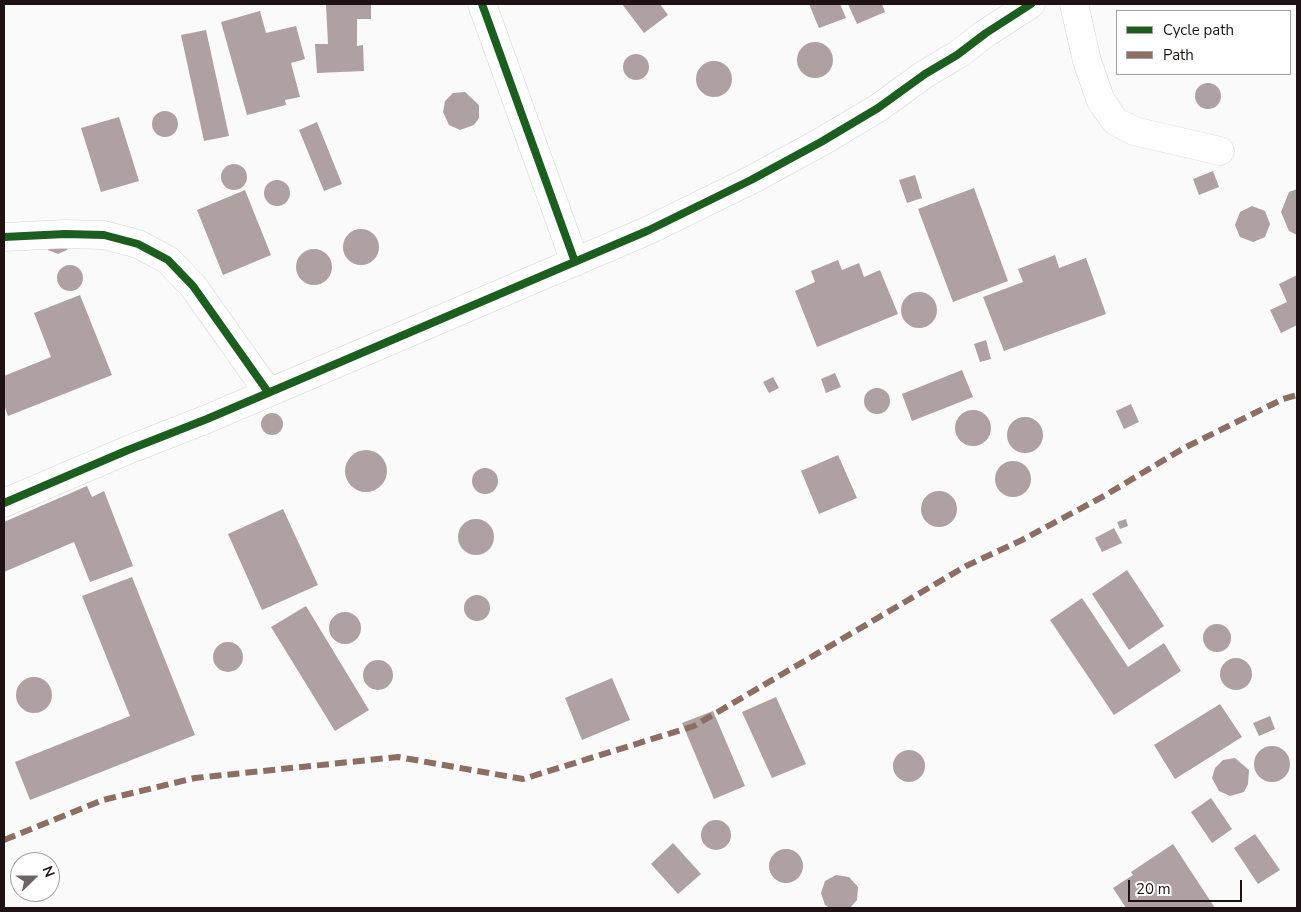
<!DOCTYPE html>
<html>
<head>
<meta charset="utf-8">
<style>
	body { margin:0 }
	#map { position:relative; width:1301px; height:912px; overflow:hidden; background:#fafafa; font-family:"Nunito Sans",sans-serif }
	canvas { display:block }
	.frame { position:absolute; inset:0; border:5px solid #1f1213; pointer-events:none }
	.legend { position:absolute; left:1116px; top:10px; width:175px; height:65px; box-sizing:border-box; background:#fff; border:1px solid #a5a0a1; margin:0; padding:6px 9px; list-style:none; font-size:15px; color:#1f1213 }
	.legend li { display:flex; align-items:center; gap:10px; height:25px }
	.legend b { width:25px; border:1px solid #a5a0a1 }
	.north { position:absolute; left:10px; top:852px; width:50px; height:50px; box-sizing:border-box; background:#fff; border:1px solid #a5a0a1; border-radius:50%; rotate:68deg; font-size:14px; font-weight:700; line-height:20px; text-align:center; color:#1f1213 }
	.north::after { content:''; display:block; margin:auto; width:18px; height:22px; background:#6c6364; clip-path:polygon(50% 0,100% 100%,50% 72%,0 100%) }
	.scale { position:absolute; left:1128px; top:880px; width:114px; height:22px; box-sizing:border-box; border:2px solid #1f1213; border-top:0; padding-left:6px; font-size:15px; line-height:18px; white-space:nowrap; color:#1f1213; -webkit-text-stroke:4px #fff; paint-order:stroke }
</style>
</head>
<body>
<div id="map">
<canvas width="1301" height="912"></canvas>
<div class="frame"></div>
<ul class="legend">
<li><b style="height:6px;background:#1b5e20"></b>Cycle path</li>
<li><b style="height:6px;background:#8d6e63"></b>Path</li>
</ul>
<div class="north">N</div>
<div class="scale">20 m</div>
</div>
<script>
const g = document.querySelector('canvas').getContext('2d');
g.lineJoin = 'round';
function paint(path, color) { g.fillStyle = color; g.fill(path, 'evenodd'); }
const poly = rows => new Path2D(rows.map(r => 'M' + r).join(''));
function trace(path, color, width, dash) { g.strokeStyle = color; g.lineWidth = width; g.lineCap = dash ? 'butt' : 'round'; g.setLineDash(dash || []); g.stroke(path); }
paint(poly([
	[326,4,371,4,371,19,357,19,357,46,363,45,364,71,317,73,315,44,328,44],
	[622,4,660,4,668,15,644,33],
	[809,4,840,4,846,18,819,28],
	[848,4,882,4,885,12,857,24],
	[260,11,266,33,296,26,305,59,291,63,300,97,285,100,286,105,247,115,221,22],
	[206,30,229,136,204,141,181,35],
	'797 60a18 18 0 1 1 36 0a18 18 0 1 1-36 0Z',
	'623 67a13 13 0 1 1 26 0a13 13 0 1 1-26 0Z',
	'696 79a18 18 0 1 1 36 0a18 18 0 1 1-36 0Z',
	'1195 96a13 13 0 1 1 26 0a13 13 0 1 1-26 0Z',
	[465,92,479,105,479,118,474,125,460,130,449,125,443,112,445,101,453,93],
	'152 124a13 13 0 1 1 26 0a13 13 0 1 1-26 0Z',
	[119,117,139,181,101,192,81,128],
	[317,122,342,184,324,191,299,130],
	'221 177a13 13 0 1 1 26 0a13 13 0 1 1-26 0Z',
	[1213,171,1219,187,1199,195,1193,179],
	[915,175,922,198,907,203,899,180],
	'264 193a13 13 0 1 1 26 0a13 13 0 1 1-26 0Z',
	[974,188,1008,281,953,302,918,209],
	[1297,189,1297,235,1289,231,1281,212,1289,192],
	[245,190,271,255,223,275,197,210],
	[1252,206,1265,211,1270,224,1265,237,1253,242,1240,237,1235,225,1240,212],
	'343 247a18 18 0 1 1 36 0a18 18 0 1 1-36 0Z',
	[44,240,71,240,67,250,58,254,48,250],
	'296 267a18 18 0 1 1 36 0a18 18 0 1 1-36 0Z',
	[1055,255,1059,268,1086,258,1106,314,1004,351,983,297,1023,282,1018,269],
	[838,260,842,270,859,263,864,277,880,270,898,314,817,347,795,291,815,282,811,271],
	'57 278a13 13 0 1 1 26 0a13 13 0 1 1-26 0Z',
	[1297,275,1297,325,1281,333,1270,310,1287,302,1279,284],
	'901 310a18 18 0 1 1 36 0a18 18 0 1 1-36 0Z',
	[80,295,112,375,8,416,4,405,4,376,51,357,34,313],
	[986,340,991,359,980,362,974,344],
	[962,370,973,397,912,421,902,394],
	[835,373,841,387,826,393,821,379],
	[773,377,779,388,769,393,763,382],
	'864 401a13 13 0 1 1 26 0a13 13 0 1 1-26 0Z',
	[1131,404,1139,422,1124,429,1116,411],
	'955 428a18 18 0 1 1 36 0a18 18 0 1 1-36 0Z',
	'261 424a11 11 0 1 1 22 0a11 11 0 1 1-22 0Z',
	'1007 435a18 18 0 1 1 36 0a18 18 0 1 1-36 0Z',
	'345 471a21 21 0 1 1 42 0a21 21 0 1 1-42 0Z',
	[838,455,857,498,819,514,801,471],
	'995 479a18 18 0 1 1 36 0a18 18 0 1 1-36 0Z',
	'472 481a13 13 0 1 1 26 0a13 13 0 1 1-26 0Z',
	[87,486,92,497,104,491,133,566,90,582,74,542,4,572,4,522],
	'921 509a18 18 0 1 1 36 0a18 18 0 1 1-36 0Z',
	[283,509,318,585,262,610,228,534],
	'458 537a18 18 0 1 1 36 0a18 18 0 1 1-36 0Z',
	[1126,519,1128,526,1120,529,1117,522],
	[1114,528,1122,543,1102,552,1095,538],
	[1127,570,1164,626,1129,650,1092,594],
	[132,577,195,735,30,800,15,762,130,716,82,596],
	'464 608a13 13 0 1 1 26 0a13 13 0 1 1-26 0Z',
	[1082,598,1128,667,1164,643,1181,671,1114,715,1050,620],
	[306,606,369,710,335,731,271,627],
	'329 628a16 16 0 1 1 32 0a16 16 0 1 1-32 0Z',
	'1203 638a14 14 0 1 1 28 0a14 14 0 1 1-28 0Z',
	'213 657a15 15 0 1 1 30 0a15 15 0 1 1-30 0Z',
	'1220 674a16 16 0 1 1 32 0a16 16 0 1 1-32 0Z',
	'363 675a15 15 0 1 1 30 0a15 15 0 1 1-30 0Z',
	'16 695a18 18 0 1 1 36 0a18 18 0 1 1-36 0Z',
	[612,678,630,720,582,740,565,698],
	[776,697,806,764,772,778,742,712],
	[1220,704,1242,737,1175,779,1154,745],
	[713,711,745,786,714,799,682,723],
	[1270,716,1275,729,1259,736,1253,723],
	'1254 764a18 18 0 1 1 36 0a18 18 0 1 1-36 0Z',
	'893 766a16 16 0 1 1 32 0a16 16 0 1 1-32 0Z',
	[1235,758,1249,770,1248,784,1244,792,1230,796,1219,791,1212,778,1215,768,1223,760],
	[1211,798,1232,829,1212,843,1191,812],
	'701 835a15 15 0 1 1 30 0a15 15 0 1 1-30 0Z',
	[1255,834,1280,870,1258,884,1234,848],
	[673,843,701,874,678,894,651,864],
	[1173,844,1215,908,1126,908,1113,888,1133,875,1131,872],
	'769 866a17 17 0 1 1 34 0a17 17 0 1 1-34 0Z',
	[836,875,849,877,858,887,857,900,850,908,830,908,825,905,821,893,825,881]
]), '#afa0a2');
const minor = poly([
	[482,4,575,262],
	[1074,4,1087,61,1101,101,1115,121,1134,131,1220,151],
	[4,237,65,234,104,235,138,244,168,260,193,286,268,392],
	[4,503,128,450,207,419,647,231,751,180,821,142,878,108,925,74,957,55,986,33,1031,4]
]);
trace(minor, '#dbd4d5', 29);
trace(minor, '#fefefe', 28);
trace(poly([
	[4,840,103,800,195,778,398,757,523,779,694,726,966,566,1022,540,1104,496,1184,448,1283,399,1297,395]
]), '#8d6e63', 6, [12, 6]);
trace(poly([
	[482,4,575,262],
	[4,237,65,234,104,235,138,244,168,260,193,286,268,392],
	[4,503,128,450,207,419,647,231,751,180,821,142,878,108,925,74,957,55,986,33,1031,4]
]), '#1b5e20', 8);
</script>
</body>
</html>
